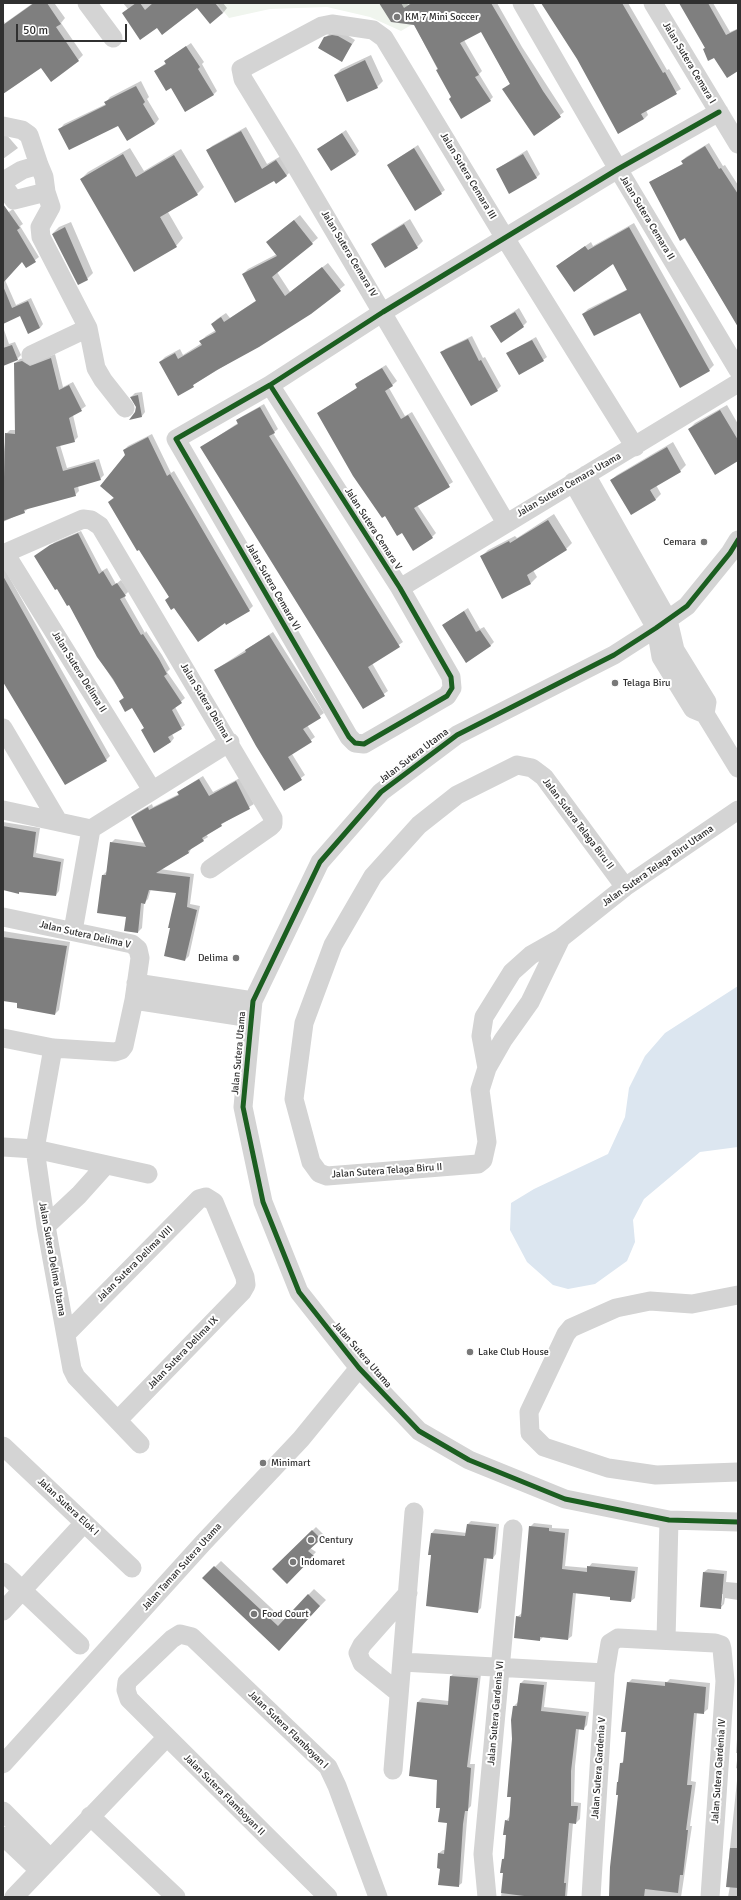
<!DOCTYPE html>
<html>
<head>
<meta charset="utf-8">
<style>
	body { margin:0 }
	#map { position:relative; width:741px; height:1900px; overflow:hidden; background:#fff; font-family:Signika,sans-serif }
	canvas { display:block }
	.frame { position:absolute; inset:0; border:4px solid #303030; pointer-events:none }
	.scale { position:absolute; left:16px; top:24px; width:111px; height:18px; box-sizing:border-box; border:2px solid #303030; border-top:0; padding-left:5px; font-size:12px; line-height:14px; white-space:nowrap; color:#303030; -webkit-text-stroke:3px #fff; paint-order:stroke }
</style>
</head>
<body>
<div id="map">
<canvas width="741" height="1900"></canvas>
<div class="frame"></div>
<div class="scale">50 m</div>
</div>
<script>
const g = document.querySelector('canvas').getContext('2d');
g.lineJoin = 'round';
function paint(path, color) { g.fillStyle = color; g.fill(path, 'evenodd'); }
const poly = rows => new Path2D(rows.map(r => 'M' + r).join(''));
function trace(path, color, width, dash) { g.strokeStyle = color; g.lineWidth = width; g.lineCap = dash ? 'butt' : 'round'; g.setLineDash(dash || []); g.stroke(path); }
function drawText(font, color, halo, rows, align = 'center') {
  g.font = font + ' Signika,sans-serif'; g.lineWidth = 4; g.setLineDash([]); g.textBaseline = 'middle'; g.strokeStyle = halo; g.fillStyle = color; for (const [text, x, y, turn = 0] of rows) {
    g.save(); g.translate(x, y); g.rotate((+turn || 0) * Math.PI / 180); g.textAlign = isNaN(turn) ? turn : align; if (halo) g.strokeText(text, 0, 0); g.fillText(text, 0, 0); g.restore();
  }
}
paint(poly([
	[217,3,449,3,401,31,370,17,327,7,270,9,229,18]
]), '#f0f5ee');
paint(poly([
	[738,986,738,1147,700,1152,644,1199,633,1220,635,1242,627,1261,595,1284,568,1289,553,1285,527,1262,510,1230,511,1203,534,1189,608,1154,625,1117,629,1088,645,1056,665,1033]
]), '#dce6f0');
paint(poly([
	[33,3,57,3,55,4,65,18,61,23,83,55,78,60,41,67,3,93,3,20,5,23],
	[123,3,223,3,227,8,223,13,197,7,157,27,123,13,128,9],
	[380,3,407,3,408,5,411,3,497,3,522,47,564,112,534,135,504,89,510,84,481,30,464,40,482,71,479,74,493,97,490,100,452,97,414,24],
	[542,3,628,3,667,70,669,69,681,89,646,110,648,115,644,119,584,68],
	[680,3,713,3,730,32,737,29,738,70,704,49,706,47],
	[342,32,355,40,341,61,325,38,329,34],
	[191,43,204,62,202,64,217,91,213,95,171,87,155,71,166,63,169,58],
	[371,55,383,81,377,87,335,75,341,69],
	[141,81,149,97,147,99,159,119,155,124,60,129,64,124,106,104,106,102,110,97],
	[246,127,267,164,281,156,291,171,286,176,275,180,207,151,212,146],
	[346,130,359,151,356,155,318,149],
	[5,133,18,148,3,159,3,135],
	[709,143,723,166,725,165,738,185,738,325,650,182,684,163,682,161,686,157],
	[418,145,445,190,441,193,388,165],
	[130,148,144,171,181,149,204,187,197,194,168,212,183,238,176,246,81,179,88,172],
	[527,150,540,174,536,178,497,169],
	[13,209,23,224,20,226,39,257,26,267,22,260,5,280,16,305,31,298,43,324,40,328,21,315,3,323,3,216],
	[300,215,318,238,277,272,290,292,328,263,345,285,311,313,178,394,160,362,165,357,180,349,183,355,202,343,201,341,206,336,216,330,212,324,217,319,226,313,230,318,257,300,243,274,248,269,277,254,273,237],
	[410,219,423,241,417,247,372,245,378,239],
	[71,222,93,273,87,279,78,283,53,233,59,227],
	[634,223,714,365,709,370,640,312,583,314,588,309,628,289,613,263,557,266,591,242,593,246],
	[519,308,527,322,523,326,491,327],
	[3,327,9,344,15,342,21,355,17,359,3,365],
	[472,336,483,358,485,357,501,386,497,390,442,353,445,349],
	[536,337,547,357,543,360,508,353],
	[55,354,63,387,73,382,86,406,73,415,78,437,74,441,60,445,67,468,99,459,104,475,100,479,78,486,79,491,75,495,29,508,24,512,3,522,3,460,6,434,10,430,16,430,15,363,20,359,27,357,35,362],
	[386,365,397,381,389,388,405,416,412,412,453,482,417,505,436,533,432,537,402,532,385,514,318,413,358,387,356,385,360,381],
	[142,392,145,412,142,416,136,413,137,407,131,397,135,393],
	[264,404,278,429,273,433,403,642,372,663,388,691,363,708,202,447,238,423,237,420,241,417],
	[727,405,738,424,738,460,689,429,695,423],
	[152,434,171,473,174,471,253,606,249,610,225,622,174,607,166,600,170,596,109,502,114,497,127,456,124,450,128,446],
	[673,442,686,465,680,471,656,485,661,494,655,500,611,480,617,475],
	[554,514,572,543,566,549,533,570,537,577,531,583,482,556,488,550,515,536,517,538],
	[81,531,102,571,107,568,116,584,121,580,129,591,124,596,145,633,146,631,162,655,170,669,167,672,185,698,175,707,185,725,172,734,174,738,171,742,154,751,145,727,132,707,120,701,124,697,98,657,69,604,36,556,55,542],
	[3,566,110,756,106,760,3,680],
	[468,608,480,629,484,627,494,642,490,646,443,625],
	[273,632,324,713,307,725,315,737,292,754,305,775,284,790,215,670],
	[203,776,213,792,240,778,254,804,206,834,208,837,192,847,189,853,160,869,194,874,190,904,200,906,189,956,185,960,171,927,177,892,151,889,148,899,144,903,142,928,138,932,103,875,107,871,111,843,115,839,145,843,132,817,136,813,152,804,153,807,179,794,179,792,182,789],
	[3,822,40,828,36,853,64,859,59,891,56,895,20,891,19,893,3,889],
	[3,931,70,942,59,1010,55,1014,18,1002,3,1000],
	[471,1521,499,1524,496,1554,493,1558,487,1557,481,1608,477,1612,432,1554,432,1533,435,1529,467,1533,468,1524],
	[534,1523,552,1525,552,1528,569,1529,565,1566,588,1568,592,1563,638,1567,635,1598,631,1601,611,1599,611,1596,576,1593,572,1636,568,1639,543,1637,540,1640,517,1617,522,1613,530,1527],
	[316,1527,324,1535,310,1548,316,1552,287,1582,274,1569],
	[221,1561,284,1620,314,1589,326,1600,284,1643,204,1578],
	[708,1569,727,1571,726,1582,738,1583,738,1600,725,1598,724,1604,720,1608,704,1572],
	[721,1594,723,1594,722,1605,720,1605],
	[455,1672,481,1674,470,1764,475,1764,471,1806,468,1809,467,1820,462,1883,458,1886,441,1868,439,1853,443,1850,446,1850,449,1822,441,1807,438,1779,411,1776,418,1702,422,1698,449,1701,451,1676],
	[632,1679,667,1682,670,1679,710,1683,708,1709,703,1713,697,1712,691,1781,696,1782,690,1826,692,1826,681,1897,610,1897,621,1763,625,1760,627,1732,628,1683],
	[524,1680,547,1682,544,1707,589,1712,587,1725,583,1729,579,1729,575,1766,574,1802,581,1803,580,1819,576,1823,573,1823,567,1897,501,1897,504,1872,503,1859,505,1857,508,1834,506,1821,510,1816,514,1706,518,1702,520,1684],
	[738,1725,738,1769,736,1768,738,1753,736,1753],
	[738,1771,738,1897,728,1897,730,1886,727,1886,728,1867]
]), '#0003');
paint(poly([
	[34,3,47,3,61,24,56,27,79,61,51,82,41,68,3,94,3,25],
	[136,3,140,3,145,10,153,3,215,3,223,13,210,24,197,8,162,35,157,28,140,40,122,13],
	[379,3,401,3,404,8,412,3,491,3,543,91,561,117,534,136,502,89,510,84,481,32,460,43,479,75,475,77,491,101,461,119,449,99,451,97,436,70,438,69,414,25,391,22],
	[541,3,622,3,663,73,665,72,677,94,641,114,644,119,618,134,577,59],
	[679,3,708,3,726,35,738,29,738,71,727,78,714,58,708,61,703,49,705,48],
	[332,35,338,36,352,44,342,62,318,48,324,37],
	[186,46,200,67,198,69,214,95,185,112,171,88,166,91,154,71,166,64,164,61],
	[365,60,378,88,347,102,334,75],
	[136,86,145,102,143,104,155,124,127,141,118,126,69,150,58,129,106,105,104,102],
	[241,131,262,169,276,160,287,176,276,184,274,181,235,203,206,150],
	[342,133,356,155,331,171,317,149],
	[705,146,719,169,721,168,738,194,738,327,685,238,680,241,649,182,683,164,681,161],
	[414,148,442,194,415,211,387,165],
	[123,154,136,177,174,155,198,195,160,217,177,247,134,272,80,179],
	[523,154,537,178,509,194,496,169],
	[3,204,20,228,17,230,36,262,26,268,22,262,3,283],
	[294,220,313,244,272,277,285,296,322,267,341,291,311,314,259,347,217,370,193,385,194,387,178,396,159,362,175,353,178,359,202,345,199,341,216,332,211,324,221,317,224,322,256,301,242,274,277,256,266,242],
	[404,224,418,248,385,268,371,244],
	[65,227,88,280,78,285,52,234],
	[629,227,710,371,680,388,640,313,594,336,582,314,627,290,613,264,574,292,556,266,585,246,588,250],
	[3,286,12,308,28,301,40,328,28,334,20,316,3,324],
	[515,312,524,327,501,343,490,326],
	[468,339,479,361,481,360,498,391,471,406,440,352],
	[532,340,544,361,519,375,506,353],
	[12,345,18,360,3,366,3,348],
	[51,358,59,390,69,385,82,411,69,418,75,442,56,447,63,471,95,462,101,480,74,488,76,496,24,510,25,513,3,521,5,433,15,434,14,363,22,361,30,366],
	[382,368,393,386,385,391,401,419,408,415,450,487,414,508,433,538,413,551,402,533,397,536,385,516,382,518,353,476,317,413,357,388,355,384],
	[138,395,142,417,129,420,135,412,136,407,130,397],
	[260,407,275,433,269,436,400,647,368,667,385,696,363,709,200,447,238,424,236,420],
	[720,410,738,440,738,461,715,475,688,429],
	[148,437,167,476,170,474,250,611,226,625,225,623,198,642,174,608,171,610,165,600,169,597,139,550,137,551,108,502,114,498,100,486,125,455,123,450],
	[667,447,681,472,650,490,656,500,631,515,610,480],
	[548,520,567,550,527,575,531,584,502,599,480,556,509,541,510,543],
	[78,533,99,574,103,571,112,586,117,583,126,596,120,599,141,635,143,634,159,659,167,674,164,676,182,703,172,710,182,729,168,737,171,742,154,753,141,730,144,728,132,708,125,712,119,701,124,698,113,679,97,657,69,605,67,606,57,589,55,590,34,556,50,545],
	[3,576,107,761,65,785,3,682],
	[464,611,476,632,480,630,491,646,466,663,442,625],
	[269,635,321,718,303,729,312,742,288,757,302,780,284,791,256,746,214,670,246,652,245,650],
	[199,779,209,796,236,781,250,809,221,824,222,826,202,838,204,841,188,851,189,853,156,873,190,877,187,907,197,910,185,961,164,956,170,928,168,928,176,893,149,890,145,904,141,903,138,933,124,931,126,917,97,913,102,875,106,875,110,842,146,847,131,817,148,807,149,810,179,795,177,792],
	[3,826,36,832,33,857,61,862,56,896,19,892,19,894,3,890],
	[3,937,67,946,55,1015,17,1008,17,1003,3,1001],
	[467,1524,496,1527,493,1559,484,1558,478,1613,426,1606,431,1555,428,1555,431,1533,465,1536],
	[529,1526,549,1528,549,1531,565,1533,562,1569,587,1572,587,1566,635,1571,631,1602,610,1600,610,1597,573,1593,568,1640,540,1637,540,1641,514,1638,516,1616,521,1617],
	[312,1530,321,1539,308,1551,314,1556,287,1584,272,1569],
	[214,1566,278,1626,308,1594,320,1606,279,1651,202,1578],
	[703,1572,724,1574,721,1609,700,1607],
	[450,1676,478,1678,467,1767,471,1768,468,1811,465,1811,463,1824,459,1887,438,1885,440,1869,437,1868,438,1853,444,1854,447,1823,438,1822,440,1808,436,1808,437,1780,409,1776,417,1702,448,1705],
	[627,1682,665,1686,665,1682,706,1687,704,1714,694,1713,687,1785,692,1785,686,1830,688,1830,683,1875,680,1875,678,1893,645,1889,644,1897,609,1897,610,1867,618,1795,616,1795,617,1782,618,1782,620,1763,623,1763,626,1732,621,1732],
	[520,1683,544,1685,541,1711,586,1716,584,1730,576,1729,571,1771,571,1806,578,1806,576,1824,569,1823,564,1883,566,1883,565,1897,532,1897,501,1893,503,1873,500,1873,502,1859,504,1859,506,1835,503,1835,505,1820,509,1821,511,1797,507,1797,512,1739,511,1720,513,1706,517,1706],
	[730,1848,738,1848,738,1888,726,1887]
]), '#7f7f7f');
trace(poly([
	[87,3,113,38],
	[522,3,618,169,738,370],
	[653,3,738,144],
	[3,126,22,130,29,135,39,165,44,177,46,192,14,200,5,188,7,179,22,170,39,165],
	[46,192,51,207,40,227,41,237,88,328,96,368,103,380,125,408],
	[31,355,88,328],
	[270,385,400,588,451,677,452,688,447,696,364,744,355,743,349,737,176,439,270,385,383,312,618,169,719,112],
	[586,475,668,620,675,650,707,702,705,714],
	[573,482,656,628,661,657,693,709,705,714,738,768],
	[506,523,290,156,243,79,241,69,247,66,322,26,332,24,373,30,384,38,505,238,635,447],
	[738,540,730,553,687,606,656,628,614,655,457,735,381,792,320,862,253,1001,243,1107,263,1202,299,1292,359,1368,419,1431,469,1460,565,1499,669,1520,738,1522],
	[5,553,152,790],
	[3,554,83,519,91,520,100,526,273,818,273,824,270,827,210,869],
	[400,588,738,383],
	[3,728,58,821],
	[3,810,91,829],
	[625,887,544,777,532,768,517,765,457,795,419,825,373,876,333,945,304,1023,294,1099,311,1162,319,1173,327,1176,478,1164,483,1160,487,1142,480,1090,487,1068,481,1036,484,1017,512,972,531,955,561,938,625,887,738,810],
	[3,917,132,944,138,949,140,958,134,1000,124,1046,121,1050,115,1052,53,1048,3,1038],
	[73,931,91,829,230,742],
	[136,983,253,1001],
	[134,1000,251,1018],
	[53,1048,35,1149,46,1226,72,1369,76,1377,140,1444],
	[487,1068,503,1040,530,1002,561,938],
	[3,1147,35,1149,148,1174],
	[46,1226,79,1195,105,1166],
	[738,1295,692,1304,650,1301,616,1308,571,1328,566,1334,529,1412,530,1433,544,1447,608,1468,656,1475,738,1472],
	[66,1334,199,1199,206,1197,214,1202,245,1277,246,1285,242,1292,118,1420],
	[3,1446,132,1568],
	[3,1572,80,1645],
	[3,1611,84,1523],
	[666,1640,669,1520],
	[402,1662,605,1673],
	[399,1693,362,1663,358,1653,362,1645,408,1593],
	[3,1764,203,1543,301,1439,359,1368],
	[393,1770,414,1512],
	[3,1811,50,1858],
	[90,1816,176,1897],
	[3,1836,39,1870],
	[14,1897,166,1738],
	[328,1897,129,1699,126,1690,127,1682,172,1639,180,1634,192,1637,328,1767,337,1786,378,1897],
	[487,1897,483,1854,513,1529],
	[591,1897,605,1673,610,1643,618,1638,715,1643,721,1645,722,1649,725,1681,710,1897]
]), '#d4d4d4', 19);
trace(poly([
	[270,385,400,588,451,677,452,688,447,696,364,744,355,743,349,737,176,439,270,385,383,312,618,169,719,112],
	[738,540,730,553,687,606,656,628,614,655,457,735,381,792,320,862,253,1001,243,1107,263,1202,299,1292,359,1368,419,1431,469,1460,565,1499,669,1520,738,1522]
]), '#1b5e20', 5);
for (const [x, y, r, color] of [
	[397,17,4,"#787878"],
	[704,542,4,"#787878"],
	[615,683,4,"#787878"],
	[236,958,4,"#787878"],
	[470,1352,4,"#787878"],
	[263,1463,4,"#787878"],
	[311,1540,4,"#787878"],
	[293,1562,4,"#787878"],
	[254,1614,4,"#787878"]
]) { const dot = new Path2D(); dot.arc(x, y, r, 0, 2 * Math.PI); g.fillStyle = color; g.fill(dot); trace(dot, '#fff', 1.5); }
drawText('10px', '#303030', '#fff', [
	["KM 7 Mini Soccer",405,17],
	["Cemara",696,542,"right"],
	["Telaga Biru",623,683],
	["Delima",228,958,"right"],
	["Lake Club House",478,1352],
	["Minimart",271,1463],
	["Century",319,1540],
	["Indomaret",301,1562],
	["Food Court",262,1614]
], 'left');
drawText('10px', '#303030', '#fff', [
	["Jalan Sutera Cemara I",689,63,59],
	["Jalan Sutera Cemara III",468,176,59],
	["Jalan Sutera Cemara II",647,218,59],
	["Jalan Sutera Cemara IV",349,254,59],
	["Jalan Sutera Cemara Utama",569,485,-30],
	["Jalan Sutera Cemara V",373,529,57],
	["Jalan Sutera Cemara VI",273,587,60],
	["Jalan Sutera Delima II",79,672,58],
	["Jalan Sutera Delima I",206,703,59],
	["Jalan Sutera Utama",414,756,-37],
	["Jalan Sutera Telaga Biru II",578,824,53],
	["Jalan Sutera Telaga Biru Utama",658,866,-35],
	["Jalan Sutera Delima V",85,935,13],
	["Jalan Sutera Utama",239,1053,-85],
	["Jalan Sutera Telaga Biru II",387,1171,-4],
	["Jalan Sutera Delima Utama",52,1259,80],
	["Jalan Sutera Delima VIII",135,1264,-45],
	["Jalan Sutera Delima IX",183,1353,-46],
	["Jalan Sutera Utama",362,1355,49],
	["Jalan Sutera Elok I",68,1507,43],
	["Jalan Taman Sutera Utama",182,1567,-48],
	["Jalan Sutera Gardenia VI",496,1713,-85],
	["Jalan Sutera Flamboyan I",288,1730,44],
	["Jalan Sutera Gardenia V",599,1768,-86],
	["Jalan Sutera Gardenia IV",719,1771,-86],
	["Jalan Sutera Flamboyan II",224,1795,45]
]);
</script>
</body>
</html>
